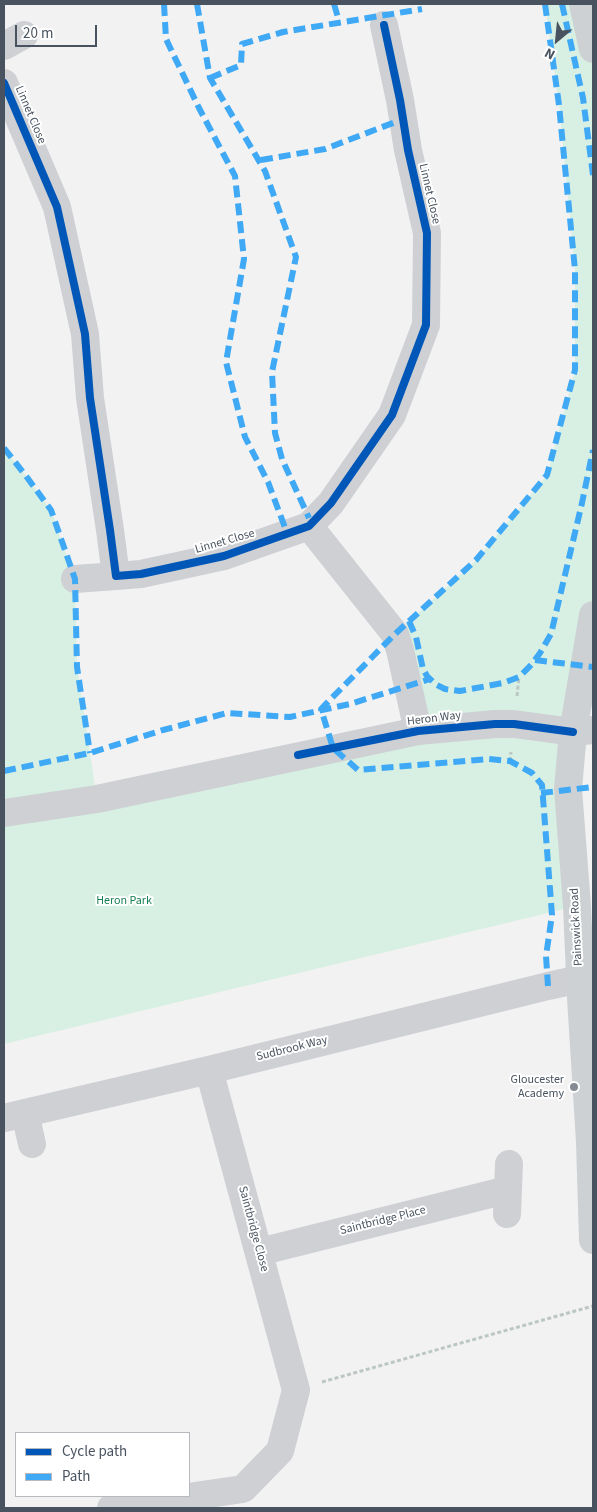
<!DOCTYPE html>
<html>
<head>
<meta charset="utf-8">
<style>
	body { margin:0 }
	#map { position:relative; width:597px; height:1512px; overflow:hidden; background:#f3f2f2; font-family:"Source Sans 3",sans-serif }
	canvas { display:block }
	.frame { position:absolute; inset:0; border:5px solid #49535f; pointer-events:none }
	.legend { position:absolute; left:15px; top:1432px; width:175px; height:65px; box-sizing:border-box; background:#fff; border:1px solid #b6babf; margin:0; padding:6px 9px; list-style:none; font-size:15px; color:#49535f }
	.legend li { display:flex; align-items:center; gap:10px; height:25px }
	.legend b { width:25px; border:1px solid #b6babf }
	.north { position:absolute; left:532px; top:15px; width:50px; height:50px; -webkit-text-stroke:4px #fff; paint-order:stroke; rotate:208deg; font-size:14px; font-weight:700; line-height:20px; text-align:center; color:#49535f }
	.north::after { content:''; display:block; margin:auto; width:18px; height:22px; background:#49535f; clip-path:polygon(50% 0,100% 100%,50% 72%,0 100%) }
	.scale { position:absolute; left:15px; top:25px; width:82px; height:22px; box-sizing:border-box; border:2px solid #49535f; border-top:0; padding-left:6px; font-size:15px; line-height:18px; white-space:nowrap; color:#49535f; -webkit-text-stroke:4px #fff; paint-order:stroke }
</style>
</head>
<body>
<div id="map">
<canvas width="597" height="1512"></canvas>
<div class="frame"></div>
<ul class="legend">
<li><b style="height:6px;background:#0057b8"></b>Cycle path</li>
<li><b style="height:6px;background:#3fa9f5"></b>Path</li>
</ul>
<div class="north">N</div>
<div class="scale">20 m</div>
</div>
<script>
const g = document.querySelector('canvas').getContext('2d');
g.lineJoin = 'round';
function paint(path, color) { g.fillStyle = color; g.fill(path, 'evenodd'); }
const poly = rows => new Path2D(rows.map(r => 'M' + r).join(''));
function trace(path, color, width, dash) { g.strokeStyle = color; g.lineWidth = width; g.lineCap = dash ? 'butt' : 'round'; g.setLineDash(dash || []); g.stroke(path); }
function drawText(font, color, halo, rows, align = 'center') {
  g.font = font + ' "Source Sans 3",sans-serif'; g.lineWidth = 4; g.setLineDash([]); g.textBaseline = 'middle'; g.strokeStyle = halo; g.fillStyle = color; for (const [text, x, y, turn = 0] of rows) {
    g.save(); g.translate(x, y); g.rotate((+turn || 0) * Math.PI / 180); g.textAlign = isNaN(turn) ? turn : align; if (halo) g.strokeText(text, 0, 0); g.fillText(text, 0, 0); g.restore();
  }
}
paint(poly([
	[545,4,583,4,593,52,593,614,584,666,577,906,4,1044,4,448,26,476,51,510,75,579,77,667,96,793,418,731,395,634,476,560,547,475,575,370,575,270,559,105]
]), '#d8f0e3');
trace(poly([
	[517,696,519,677],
	[510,761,511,752],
	[322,1382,593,1306]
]), '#bbc7c4', 3, [4, 2.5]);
trace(poly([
	[4,46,24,35],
	[4,83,57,207,85,334,90,398,110,530,116,576,141,574,224,556,309,526,331,503,392,415,426,325,427,233,408,150,400,100,384,25],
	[309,526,395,634,400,650,418,731],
	[75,579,116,576],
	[4,813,97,799,418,731,495,724,514,724,573,732,593,730],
	[25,1113,32,1144],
	[4,1118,209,1070,548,986,580,979],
	[507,1214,509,1164],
	[259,1252,507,1190],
	[111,1508,243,1489,280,1451,296,1390,209,1070]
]), '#ced0d3', 28);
trace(poly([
	[583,4,593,49],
	[593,615,573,732,568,789,577,906,581,998,590,1142,593,1240]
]), '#ced1d3', 28);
trace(poly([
	[164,4,166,39,199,108,235,176,244,259,226,362,245,437,268,482,287,533],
	[197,4,210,78,265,171,296,257,272,372,275,433,282,459,309,518],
	[334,4,339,21],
	[545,4,559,105,575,270,575,370,547,475,476,560,395,634,321,709,333,748,358,770,488,759,510,761,532,773,542,785,552,915,546,956,548,986],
	[562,4,583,98,593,175],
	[210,78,241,65,242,44,283,32,422,9],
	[261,160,325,149,398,121],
	[4,448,26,476,51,510,75,579,77,667,90,753],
	[409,621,416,637,423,669,427,676,435,684,445,689,460,691,503,683,519,677,532,664,540,653,551,634,582,503,593,450],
	[535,660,593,667],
	[4,771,90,753,163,730,227,713,290,717,350,704,430,679],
	[541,793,593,787]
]), '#3fa9f5', 6, [12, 6]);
trace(poly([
	[4,83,57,207,85,334,90,398,110,530,116,576,141,574,224,556,309,526,331,503,392,415,426,325,427,233,408,150,400,100,384,25],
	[298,755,418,731,495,724,514,724,573,732]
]), '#0057b8', 8);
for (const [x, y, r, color] of [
	[574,1087,5,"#848b92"]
]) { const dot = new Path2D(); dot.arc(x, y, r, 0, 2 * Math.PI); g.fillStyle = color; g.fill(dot); trace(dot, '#fff', 2); }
drawText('12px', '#49535f', '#fff', [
	["Linnet Close",30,115,67],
	["Linnet Close",429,194,77],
	["Linnet Close",225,542,-16],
	["Heron Way",434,719,-7],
	["Painswick Road",577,927,-93],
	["Sudbrook Way",292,1049,-14],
	["Saintbridge Place",383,1221,-14],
	["Saintbridge Close",253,1229,75]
]);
drawText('12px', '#198156', '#fff', [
	["Heron Park",124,901]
]);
drawText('12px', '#49535f', '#fff', [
	["Gloucester",564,1080],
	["Academy",564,1094]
], 'right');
</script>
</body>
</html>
